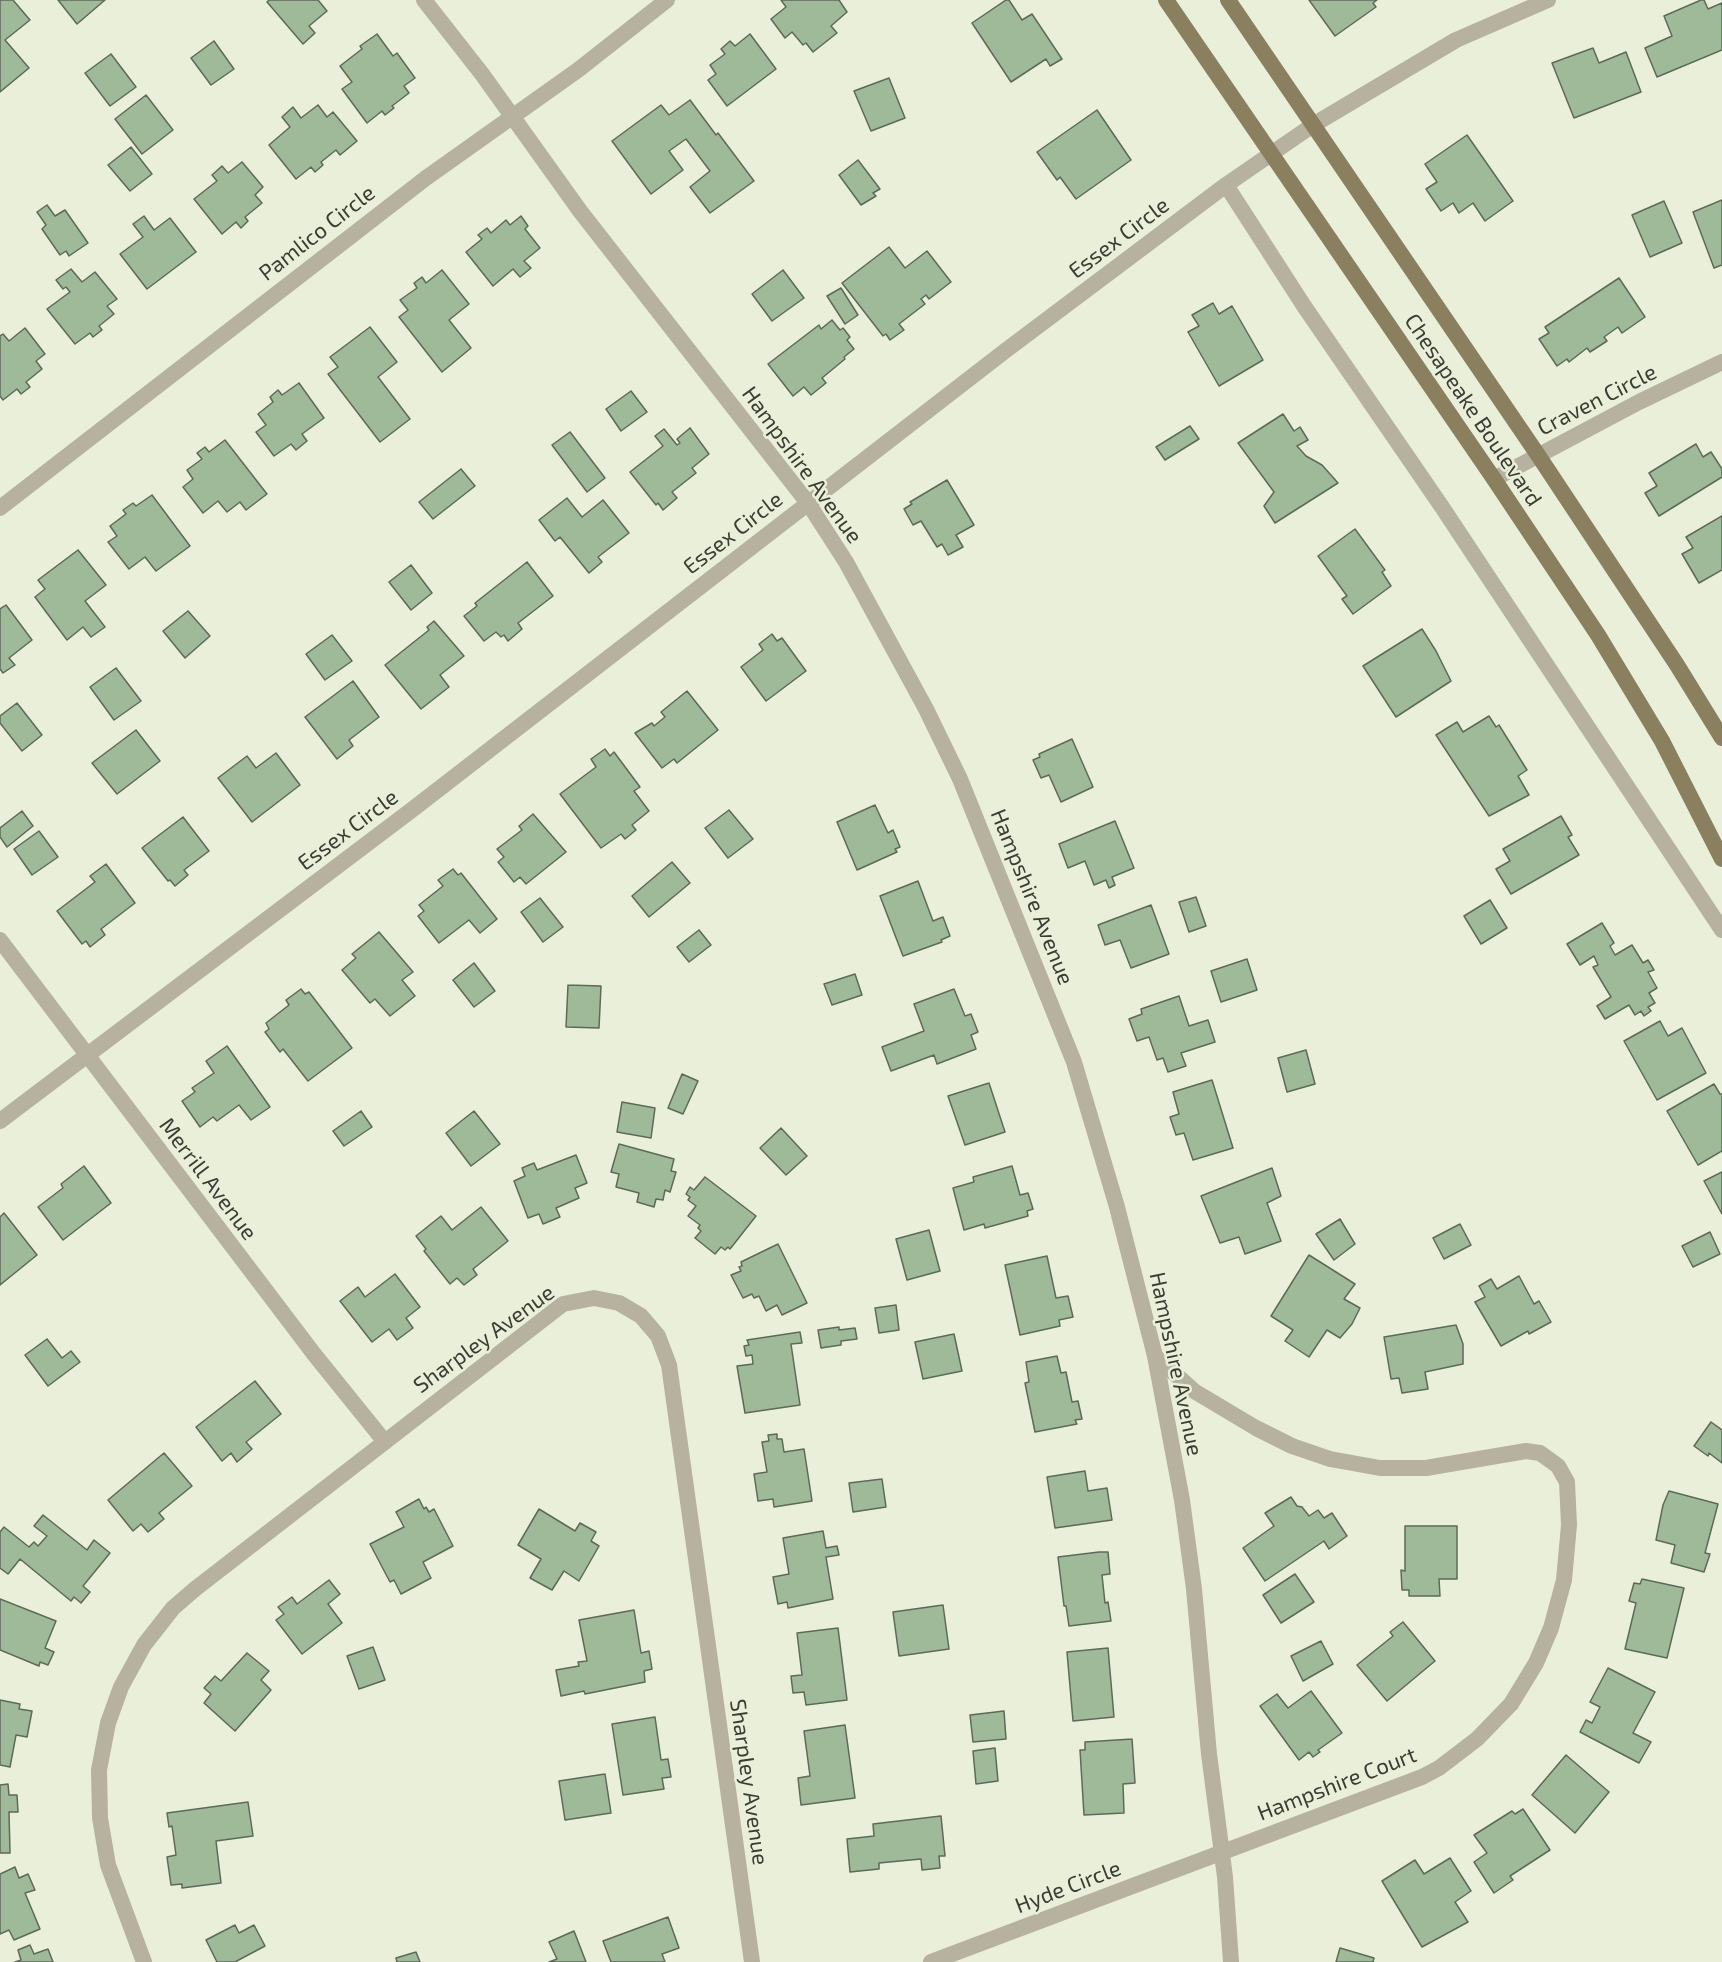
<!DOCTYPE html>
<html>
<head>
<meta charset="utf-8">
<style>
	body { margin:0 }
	canvas { display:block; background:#eaefd9 }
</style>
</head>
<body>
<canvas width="1722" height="1962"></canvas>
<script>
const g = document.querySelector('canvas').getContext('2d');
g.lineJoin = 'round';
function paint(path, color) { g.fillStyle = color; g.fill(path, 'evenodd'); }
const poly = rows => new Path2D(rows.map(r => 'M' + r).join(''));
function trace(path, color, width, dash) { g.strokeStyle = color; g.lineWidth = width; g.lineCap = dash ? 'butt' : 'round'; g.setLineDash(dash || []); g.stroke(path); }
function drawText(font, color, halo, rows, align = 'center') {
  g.font = font + ' "Exo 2",sans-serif'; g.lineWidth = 5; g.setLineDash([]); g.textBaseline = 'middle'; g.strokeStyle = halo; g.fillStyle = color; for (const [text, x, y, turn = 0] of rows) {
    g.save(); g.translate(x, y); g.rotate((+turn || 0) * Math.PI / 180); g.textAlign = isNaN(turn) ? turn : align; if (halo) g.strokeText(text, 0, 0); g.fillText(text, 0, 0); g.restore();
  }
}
const building = poly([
	[0,0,13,0,30,20,5,40,29,68,0,92,0,0],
	[58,0,105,0,77,24,58,0],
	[269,0,318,0,327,11,309,26,315,33,303,44,267,2,269,0],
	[781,0,839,0,847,12,831,26,837,33,813,52,806,43,803,45,792,32,785,38,771,19,786,7,781,0],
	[1006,0,1009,0,1022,20,1032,14,1062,59,1050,66,1046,59,1011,82,972,23,1006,0],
	[1309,0,1377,0,1373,3,1376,7,1335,36,1309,0],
	[1701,0,1704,0,1708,9,1722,3,1722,50,1657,77,1645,48,1672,36,1664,16,1701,0],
	[377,34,393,56,397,53,415,78,404,86,409,93,392,106,394,108,385,115,382,111,367,123,342,89,352,82,340,66,362,49,360,46,377,34],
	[750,34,776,69,727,106,708,80,716,74,710,65,725,54,721,49,730,41,735,46,750,34],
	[214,41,234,69,211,85,191,58,214,41],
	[1593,48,1599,63,1626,52,1641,92,1574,118,1552,63,1593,48],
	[111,54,136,87,110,106,85,73,111,54],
	[889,78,905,118,871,131,854,91,889,78],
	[146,95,173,130,142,154,115,119,146,95],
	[690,100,716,135,718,133,754,181,710,213,690,187,710,171,686,139,669,151,683,170,651,194,612,141,661,105,669,115,690,100],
	[318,105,327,117,333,112,357,141,340,155,336,150,321,162,323,165,315,172,311,167,296,179,269,145,290,127,282,117,293,107,301,118,318,105],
	[1097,110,1131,160,1076,199,1060,177,1057,180,1037,152,1097,110],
	[1467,135,1513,201,1485,221,1473,203,1459,213,1453,203,1441,211,1426,189,1437,182,1425,164,1467,135],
	[131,147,152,174,130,191,108,165,131,147],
	[858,160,880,189,873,193,876,196,861,205,839,175,858,160],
	[242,162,263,187,255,195,262,203,245,217,248,221,241,228,236,222,222,234,194,199,217,181,212,175,222,166,228,173,242,162],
	[1722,200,1722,265,1714,268,1693,212,1722,200],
	[1664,201,1682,243,1650,257,1632,215,1664,201],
	[47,205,55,216,65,210,88,243,69,256,66,251,60,255,42,229,46,225,37,212,47,205],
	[144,216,154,230,170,218,196,252,147,289,120,254,143,237,133,224,144,216],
	[521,216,528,226,525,229,540,248,524,261,531,268,520,277,513,269,493,286,466,252,482,239,478,235,487,228,491,233,506,220,510,225,521,216],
	[889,247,905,268,927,251,951,282,929,299,926,295,921,299,925,304,899,324,904,330,890,340,886,334,883,336,842,283,889,247],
	[71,269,82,282,95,272,117,299,107,306,114,314,99,326,102,330,93,337,90,333,75,344,47,309,70,292,66,287,63,289,56,280,71,269],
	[442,270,469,304,449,320,471,348,442,372,399,317,408,310,400,300,417,288,414,283,422,277,426,283,442,270],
	[783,270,804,298,772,321,752,294,783,270],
	[1619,278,1645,317,1622,333,1618,327,1604,337,1607,341,1590,352,1587,348,1569,362,1567,359,1557,366,1539,339,1549,333,1545,327,1619,278],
	[841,288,858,315,845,324,827,296,841,288],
	[1213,303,1219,314,1232,306,1263,360,1219,386,1188,332,1199,326,1192,315,1213,303],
	[832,320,840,330,843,328,850,337,847,340,854,349,844,357,845,359,822,378,826,383,811,395,804,387,793,396,768,364,819,325,821,329,832,320],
	[370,327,397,362,378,377,410,419,380,442,328,374,338,367,330,357,370,327],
	[25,328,45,354,36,361,42,369,26,382,30,387,21,394,17,389,3,400,0,396,0,336,3,334,9,341,25,328],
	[299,383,324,418,302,434,307,441,296,450,291,444,274,456,256,432,266,425,258,414,273,402,270,397,278,390,282,395,299,383],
	[631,391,647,412,621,431,606,409,631,391],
	[1283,414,1294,431,1300,427,1308,440,1297,446,1306,456,1322,465,1338,483,1275,523,1264,506,1274,492,1238,443,1283,414],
	[1190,426,1199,439,1165,460,1156,447,1190,426],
	[690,428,709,454,692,468,696,473,672,492,677,498,663,510,658,503,656,505,630,472,663,446,655,436,664,429,677,445,680,443,677,439,690,428],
	[570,432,605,478,587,492,552,445,570,432],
	[225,440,267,494,246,510,240,502,227,512,218,501,203,513,183,487,193,479,187,470,202,459,197,453,205,447,209,452,225,440],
	[1696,444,1703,457,1711,452,1722,469,1722,477,1659,516,1645,493,1657,486,1649,473,1696,444],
	[461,469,475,486,433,519,419,502,461,469],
	[947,480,974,525,956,535,963,547,948,555,942,544,937,547,921,521,913,525,904,509,912,504,910,502,947,480],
	[152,495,190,546,156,571,145,557,129,569,108,542,117,536,110,526,126,514,123,510,133,503,136,506,152,495],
	[567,498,582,517,603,500,629,533,598,557,602,562,589,573,560,537,555,541,539,520,567,498],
	[1722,516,1722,570,1699,583,1682,554,1693,548,1686,537,1722,516],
	[1355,529,1385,570,1382,572,1391,586,1353,614,1342,599,1347,596,1318,556,1355,529],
	[78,550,106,585,85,601,105,627,91,637,83,627,67,640,35,597,45,589,38,580,78,550],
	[527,562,553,596,518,623,522,629,508,641,504,635,501,637,496,632,484,641,464,616,477,606,475,603,527,562],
	[411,565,432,593,411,610,389,582,411,565],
	[6,605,32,640,9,658,15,665,3,673,0,669,0,609,6,605],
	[188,611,210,636,185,658,163,631,188,611],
	[434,621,464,656,440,675,449,687,421,709,385,665,429,630,427,627,434,621],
	[1422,629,1436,651,1451,681,1396,717,1363,666,1422,629],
	[772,634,777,641,782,638,806,671,766,701,741,667,763,650,759,644,772,634],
	[332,635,352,661,325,680,306,654,332,635],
	[116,668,141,701,114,720,90,687,116,668],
	[353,681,379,717,349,740,353,746,337,759,305,717,353,681],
	[687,691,718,730,677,763,674,759,662,768,635,733,652,723,654,726,665,717,661,712,687,691],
	[17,703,42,735,22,751,0,723,0,716,17,703],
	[1489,716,1496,727,1499,725,1527,770,1518,776,1529,795,1489,816,1436,735,1457,722,1463,732,1489,716],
	[136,730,160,761,117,794,92,763,136,730],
	[1072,739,1093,787,1061,802,1049,775,1041,778,1033,760,1040,757,1039,754,1072,739],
	[605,749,610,756,614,752,640,787,634,791,649,811,632,825,636,830,625,839,621,834,601,848,560,794,596,767,591,759,605,749],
	[276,753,300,785,252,822,218,778,247,756,256,768,276,753],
	[875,805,888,833,893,830,900,847,895,849,897,852,857,870,837,822,875,805],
	[729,810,753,839,728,858,705,828,729,810],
	[22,811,33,826,7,847,0,837,0,828,22,811],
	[533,814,566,852,526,884,520,877,514,882,498,862,504,857,497,849,522,830,519,826,533,814],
	[1561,816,1572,835,1568,837,1579,855,1511,894,1496,869,1510,861,1503,849,1561,816],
	[183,817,209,851,184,870,188,875,175,886,170,880,168,881,142,848,183,817],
	[1115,821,1134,868,1112,877,1115,885,1109,888,1106,880,1094,885,1085,861,1068,868,1059,844,1115,821],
	[39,831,58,857,32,875,14,849,39,831],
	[672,862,690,883,649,917,632,896,672,862],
	[106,864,135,903,101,929,105,935,90,947,86,941,82,944,57,911,95,882,90,876,106,864],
	[453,869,458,875,461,873,497,919,480,933,469,920,439,943,418,916,424,911,419,905,443,886,438,880,453,869],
	[918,881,933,921,943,917,950,936,941,940,942,942,903,956,880,896,918,881],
	[1196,897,1206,926,1189,932,1179,902,1196,897],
	[540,898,563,927,543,942,521,912,540,898],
	[1490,900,1507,928,1481,944,1464,916,1490,900],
	[1151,905,1169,954,1131,968,1120,940,1105,945,1098,925,1151,905],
	[1602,923,1614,943,1610,946,1615,955,1632,945,1643,963,1648,960,1654,970,1648,972,1657,988,1649,993,1655,1003,1648,1007,1651,1011,1644,1016,1641,1011,1635,1015,1629,1005,1605,1019,1597,1006,1611,997,1593,967,1598,965,1594,956,1580,965,1567,944,1602,923],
	[699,930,711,945,689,962,677,947,699,930],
	[379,932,413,972,402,980,415,996,390,1016,375,999,370,1003,342,970,356,958,352,954,379,932],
	[1247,959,1257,990,1221,1002,1211,971,1247,959],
	[474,963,495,991,474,1007,453,980,474,963],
	[855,974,862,995,832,1005,824,984,855,974],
	[568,985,601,986,599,1028,566,1027,568,985],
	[301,989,305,994,309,992,352,1048,308,1081,283,1049,280,1052,265,1032,269,1029,266,1023,289,1005,286,1000,301,989],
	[954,989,965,1016,971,1014,978,1032,971,1035,976,1049,937,1064,934,1055,891,1071,882,1047,924,1031,914,1004,954,989],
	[1179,996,1189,1026,1208,1020,1215,1042,1181,1053,1186,1066,1168,1072,1163,1058,1157,1060,1149,1037,1137,1041,1129,1019,1142,1014,1141,1009,1179,996],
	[1660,1021,1668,1036,1682,1028,1706,1073,1657,1100,1624,1041,1660,1021],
	[227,1046,270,1107,251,1120,239,1105,217,1121,213,1117,200,1127,182,1101,195,1092,192,1088,214,1073,206,1061,227,1046],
	[1306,1050,1315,1084,1287,1092,1278,1058,1306,1050],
	[682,1074,698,1081,683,1114,668,1108,682,1074],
	[1212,1080,1233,1148,1193,1160,1184,1133,1176,1135,1170,1117,1179,1114,1173,1092,1212,1080],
	[989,1083,1005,1132,965,1145,948,1096,989,1083],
	[1714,1084,1720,1094,1722,1094,1722,1151,1698,1165,1667,1111,1714,1084],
	[622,1102,655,1108,651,1138,617,1132,622,1102],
	[361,1111,372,1127,344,1146,333,1131,361,1111],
	[474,1111,500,1144,471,1166,446,1133,474,1111],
	[781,1128,807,1156,786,1175,760,1148,781,1128],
	[619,1144,674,1159,671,1171,676,1172,670,1192,665,1190,663,1200,656,1199,654,1207,637,1202,639,1193,616,1187,619,1174,611,1172,619,1144],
	[576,1155,587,1183,575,1188,579,1198,556,1208,560,1217,543,1224,539,1214,528,1218,514,1181,525,1176,522,1168,534,1163,537,1170,576,1155],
	[84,1166,111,1203,63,1240,38,1207,63,1188,61,1184,84,1166],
	[1012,1166,1020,1195,1028,1193,1033,1209,1027,1211,1028,1216,985,1228,984,1224,964,1230,953,1188,974,1182,973,1177,1012,1166],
	[1272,1168,1281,1196,1267,1203,1281,1241,1245,1254,1239,1237,1220,1243,1201,1196,1272,1168],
	[1722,1172,1722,1214,1704,1181,1722,1172],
	[705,1177,756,1216,730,1249,728,1247,725,1250,721,1247,715,1254,695,1238,701,1231,698,1228,700,1225,688,1216,696,1206,688,1200,690,1197,686,1194,690,1187,694,1190,705,1177],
	[481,1207,508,1241,473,1269,477,1275,464,1285,457,1278,450,1284,424,1251,426,1249,416,1236,441,1216,452,1230,481,1207],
	[4,1213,37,1255,0,1285,0,1217,4,1213],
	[1340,1219,1355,1244,1334,1260,1316,1234,1340,1219],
	[1460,1224,1471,1245,1444,1259,1433,1238,1460,1224],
	[929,1230,940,1271,907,1280,896,1239,929,1230],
	[1710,1232,1720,1254,1693,1267,1682,1246,1710,1232],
	[778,1244,807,1303,782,1315,777,1305,766,1311,759,1296,754,1298,752,1294,743,1298,731,1275,741,1271,739,1267,742,1266,741,1262,778,1244],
	[1309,1255,1355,1284,1344,1299,1360,1308,1352,1324,1340,1338,1327,1330,1309,1357,1285,1341,1293,1330,1271,1316,1309,1255],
	[1047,1256,1056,1298,1068,1296,1073,1317,1059,1320,1060,1326,1020,1335,1005,1265,1047,1256],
	[395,1274,420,1307,406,1318,413,1328,397,1340,389,1329,372,1342,340,1301,358,1287,365,1297,395,1274],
	[1519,1276,1534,1304,1539,1301,1551,1322,1529,1334,1528,1331,1501,1346,1475,1302,1485,1297,1479,1286,1491,1279,1497,1289,1519,1276],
	[896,1305,899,1330,879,1333,875,1308,896,1305],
	[1456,1325,1463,1344,1463,1364,1425,1372,1428,1389,1402,1393,1399,1378,1391,1379,1384,1337,1456,1325],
	[839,1327,839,1330,855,1328,857,1339,841,1341,841,1345,821,1348,818,1330,839,1327],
	[800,1332,802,1343,791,1344,800,1405,745,1413,737,1366,753,1364,752,1355,746,1356,744,1346,749,1345,747,1340,800,1332],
	[954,1334,962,1371,923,1379,915,1342,954,1334],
	[47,1339,62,1358,71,1351,80,1362,48,1386,25,1355,47,1339],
	[1057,1356,1061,1373,1066,1372,1072,1402,1078,1401,1082,1419,1075,1420,1077,1424,1035,1432,1025,1383,1029,1382,1026,1362,1057,1356],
	[255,1381,281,1414,246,1442,252,1449,237,1462,231,1453,222,1461,196,1427,255,1381],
	[1711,1422,1722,1430,1722,1463,1709,1453,1708,1456,1694,1446,1711,1422],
	[777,1434,777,1439,782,1439,784,1452,804,1449,812,1501,774,1507,773,1499,758,1501,754,1474,767,1472,762,1442,769,1441,768,1435,777,1434],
	[164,1453,192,1486,159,1513,164,1519,148,1532,141,1524,133,1531,108,1500,164,1453],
	[1085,1471,1088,1491,1107,1488,1112,1520,1055,1528,1047,1477,1085,1471],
	[882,1479,886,1507,853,1512,849,1483,882,1479],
	[1669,1491,1718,1504,1705,1553,1710,1554,1704,1572,1671,1563,1675,1545,1656,1540,1663,1505,1669,1491],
	[1291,1497,1297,1506,1302,1507,1309,1516,1318,1510,1324,1518,1332,1513,1347,1536,1329,1549,1324,1541,1265,1581,1243,1548,1274,1526,1265,1513,1291,1497],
	[419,1499,424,1509,426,1507,429,1512,434,1509,453,1546,423,1562,431,1578,401,1594,394,1580,390,1582,370,1544,404,1527,396,1512,419,1499],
	[539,1509,575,1531,580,1523,596,1532,591,1541,599,1546,579,1581,564,1571,552,1590,530,1578,541,1559,518,1545,539,1509],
	[43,1515,87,1550,94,1540,110,1553,83,1586,90,1592,81,1603,74,1597,71,1601,20,1559,8,1574,0,1568,0,1532,4,1527,29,1547,34,1542,38,1546,47,1536,34,1526,43,1515],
	[1405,1526,1457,1526,1457,1579,1439,1579,1440,1596,1409,1596,1409,1590,1402,1590,1401,1570,1405,1571,1405,1526],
	[823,1531,826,1548,837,1546,839,1555,826,1557,833,1599,788,1608,787,1602,778,1604,773,1577,789,1574,783,1538,823,1531],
	[1099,1552,1108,1552,1110,1574,1102,1575,1105,1603,1108,1602,1111,1621,1069,1626,1066,1606,1064,1606,1058,1557,1099,1552],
	[1295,1574,1314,1602,1281,1623,1263,1595,1295,1574],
	[1642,1579,1684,1588,1667,1658,1625,1649,1636,1603,1629,1601,1634,1583,1640,1584,1642,1579],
	[329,1580,340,1594,328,1604,342,1623,302,1654,276,1620,284,1614,278,1607,292,1597,297,1604,329,1580],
	[0,1599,56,1621,45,1648,54,1652,48,1665,40,1662,39,1666,0,1650,0,1599],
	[943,1605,949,1649,899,1656,893,1612,943,1605],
	[634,1610,641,1653,649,1651,652,1669,644,1671,645,1682,585,1694,584,1691,561,1696,556,1670,579,1666,578,1662,587,1661,579,1620,634,1610],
	[1403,1622,1435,1661,1387,1701,1357,1665,1393,1636,1390,1632,1403,1622],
	[838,1628,847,1700,806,1705,804,1692,793,1693,791,1676,802,1675,797,1633,838,1628],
	[1321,1641,1333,1664,1303,1681,1291,1656,1321,1641],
	[373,1647,385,1680,359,1689,347,1656,373,1647],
	[1108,1648,1114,1717,1073,1721,1067,1652,1108,1648],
	[247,1653,269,1671,261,1680,271,1690,235,1731,204,1703,211,1694,204,1688,215,1676,221,1681,247,1653],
	[1608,1668,1655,1692,1633,1733,1651,1742,1639,1763,1580,1732,1586,1720,1592,1723,1600,1707,1590,1702,1608,1668],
	[1311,1691,1342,1733,1318,1750,1320,1752,1313,1757,1309,1752,1299,1760,1260,1706,1277,1694,1288,1708,1311,1691],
	[0,1700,20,1704,19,1709,32,1711,27,1737,16,1735,10,1767,0,1765,0,1700],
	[1004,1711,1006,1739,973,1742,970,1715,1004,1711],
	[655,1717,661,1760,668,1759,671,1777,662,1778,664,1789,623,1795,612,1724,655,1717],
	[845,1725,855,1798,801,1805,798,1778,810,1776,804,1731,845,1725],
	[1132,1739,1135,1783,1123,1784,1124,1813,1084,1815,1080,1750,1085,1750,1085,1742,1132,1739],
	[995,1748,998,1781,976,1784,973,1751,995,1748],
	[1566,1755,1609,1792,1575,1833,1532,1795,1566,1755],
	[605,1774,611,1813,565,1820,559,1781,605,1774],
	[8,1784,9,1795,17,1795,18,1812,9,1812,10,1853,0,1853,0,1785,8,1784],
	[248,1802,253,1836,216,1841,221,1883,182,1888,182,1884,171,1885,167,1857,176,1855,172,1826,169,1827,167,1813,248,1802],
	[1523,1809,1550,1850,1510,1876,1513,1880,1494,1893,1474,1862,1487,1853,1474,1835,1512,1811,1515,1814,1523,1809],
	[941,1816,945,1856,939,1856,940,1868,922,1870,921,1859,879,1863,879,1869,850,1872,847,1839,874,1836,873,1824,941,1816],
	[1450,1858,1471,1891,1455,1902,1468,1922,1422,1947,1382,1881,1415,1860,1424,1874,1450,1858],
	[15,1867,19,1878,28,1874,35,1890,25,1893,40,1929,14,1940,9,1930,0,1934,0,1874,15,1867],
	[668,1917,679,1948,662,1954,665,1962,611,1962,603,1941,668,1917],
	[235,1925,239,1933,254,1925,265,1946,235,1962,217,1962,206,1940,235,1925],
	[574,1931,586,1962,549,1962,557,1959,549,1942,574,1931],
	[30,1945,34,1954,48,1949,53,1962,15,1962,21,1960,18,1950,30,1945],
	[1340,1948,1374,1958,1373,1962,1336,1962,1340,1948],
	[416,1952,420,1962,397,1962,396,1958,416,1952]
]);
paint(building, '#9eba98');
trace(building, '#5d6a5a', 1.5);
trace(poly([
	[424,0,482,74,580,211,808,503,846,562,926,709,960,779,1074,1062,1117,1207,1155,1356,1182,1500,1194,1589,1209,1754,1225,1877,1231,1962],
	[1226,185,1304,306,1442,507,1722,930],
	[1494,479,1639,402,1722,362],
	[0,508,426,178,578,70,667,0],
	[0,940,314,1354,385,1442],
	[0,1121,413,809,1005,351,1226,185,1313,125,1456,40,1548,0],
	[144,1962,108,1865,100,1818,99,1770,108,1723,121,1687,144,1645,173,1608,195,1589,563,1304,594,1298,619,1303,641,1316,658,1336,669,1365,752,1962],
	[931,1962,1422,1777,1439,1768,1477,1739,1511,1704,1536,1663,1551,1628,1564,1580,1569,1525,1567,1482,1558,1466,1540,1453,1526,1451,1426,1468,1380,1468,1330,1459,1292,1446,1256,1428,1194,1391,1155,1356]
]), '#b7b1a0', 16);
trace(poly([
	[1166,0,1494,479,1598,635,1662,741,1722,859],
	[1228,0,1538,455,1677,665,1722,738]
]), '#8a805f', 16);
drawText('22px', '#3b3d35', '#eaefd9', [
	["Pamlico Circle",317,233,-38],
	["Essex Circle",1119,238,-37],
	["Craven Circle",1597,400,-27],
	["Chesapeake Boulevard",1473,410,56],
	["Hampshire Avenue",802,465,54],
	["Essex Circle",733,533,-38],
	["Essex Circle",348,830,-37],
	["Hampshire Avenue",1032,897,68],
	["Merrill Avenue",208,1179,53],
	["Sharpley Avenue",484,1339,-36],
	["Hampshire Avenue",1176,1364,78],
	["Sharpley Avenue",749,1782,82],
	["Hampshire Court",1337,1784,-21],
	["Hyde Circle",1068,1887,-21]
]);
</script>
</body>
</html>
